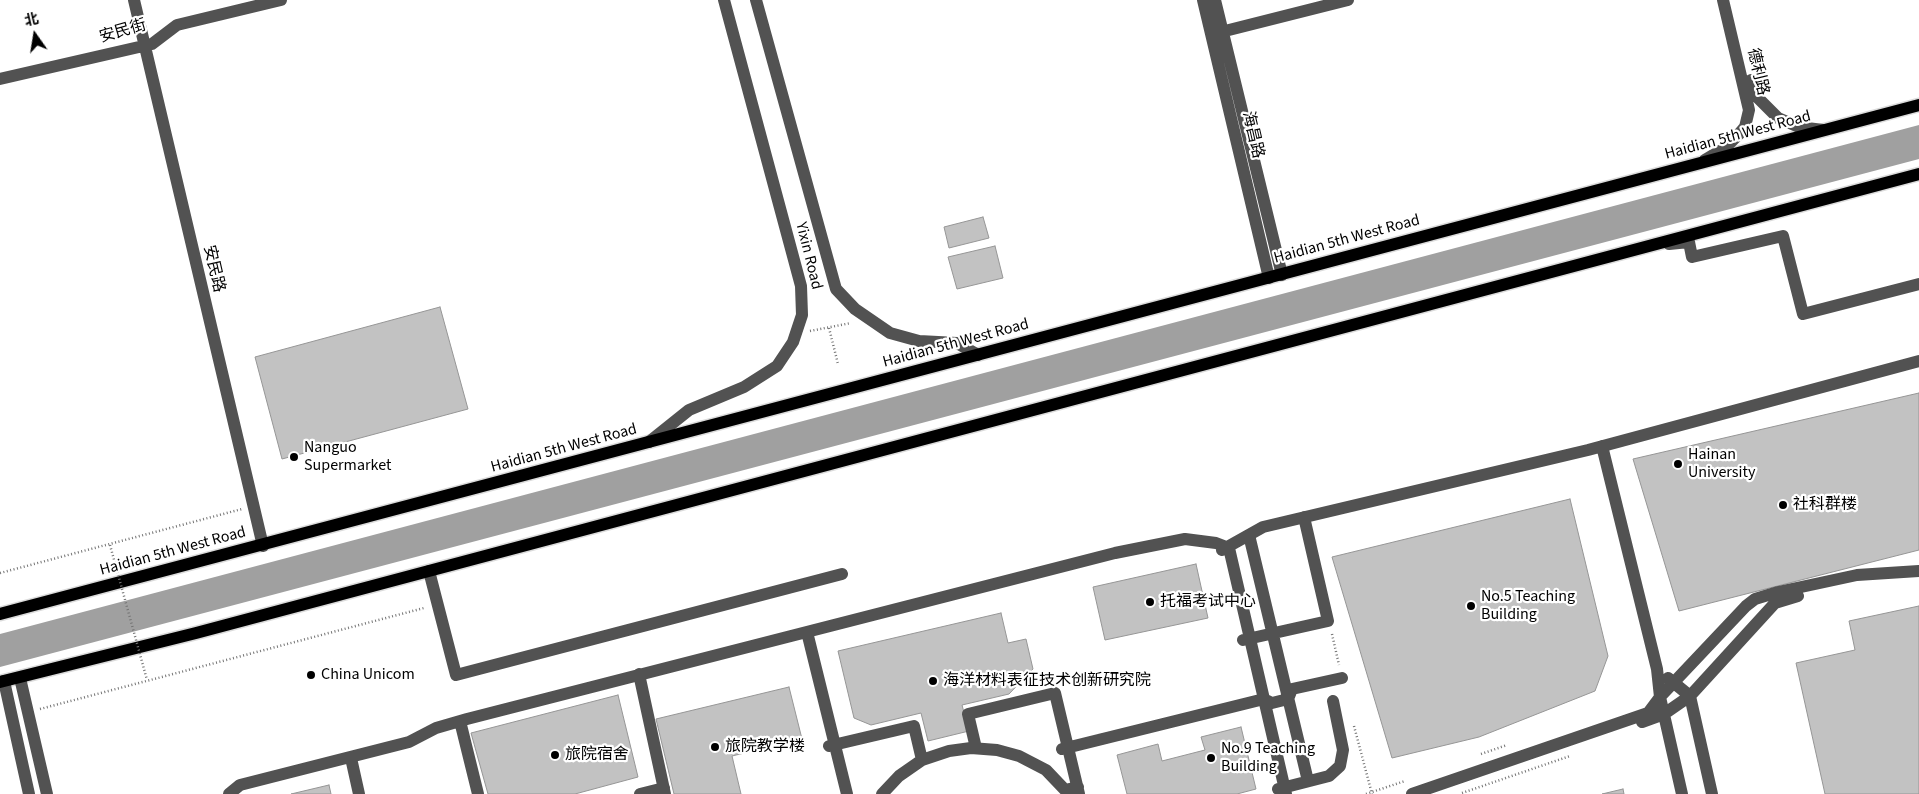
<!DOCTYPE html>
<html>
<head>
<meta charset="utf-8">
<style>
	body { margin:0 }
	#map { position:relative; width:1919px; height:794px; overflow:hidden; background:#fff; font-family:"Source Sans 3","Noto Sans SC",sans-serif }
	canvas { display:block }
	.north { position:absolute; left:10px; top:10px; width:50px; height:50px; -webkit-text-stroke:4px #fff; paint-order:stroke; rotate:347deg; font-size:14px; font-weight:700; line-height:20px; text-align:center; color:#000 }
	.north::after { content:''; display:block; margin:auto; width:18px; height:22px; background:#000; clip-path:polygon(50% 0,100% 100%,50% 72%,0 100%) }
</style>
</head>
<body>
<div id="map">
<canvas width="1919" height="794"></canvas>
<div class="north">北</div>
</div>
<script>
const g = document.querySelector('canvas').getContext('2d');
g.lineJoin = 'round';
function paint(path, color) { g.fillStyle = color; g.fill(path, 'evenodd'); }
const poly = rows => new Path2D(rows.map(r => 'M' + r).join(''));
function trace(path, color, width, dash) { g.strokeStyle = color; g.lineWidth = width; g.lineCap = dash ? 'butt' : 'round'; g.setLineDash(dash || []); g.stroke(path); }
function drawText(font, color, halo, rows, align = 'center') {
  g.font = font + ' "Source Sans 3","Noto Sans SC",sans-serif'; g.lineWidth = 4.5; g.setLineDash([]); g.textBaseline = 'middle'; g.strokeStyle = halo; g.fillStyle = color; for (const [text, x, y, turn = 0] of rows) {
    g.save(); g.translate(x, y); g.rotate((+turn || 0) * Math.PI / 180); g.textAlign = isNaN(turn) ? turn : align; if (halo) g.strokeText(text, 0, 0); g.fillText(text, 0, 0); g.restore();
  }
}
paint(poly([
	[1919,125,1919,159,0,667,0,634]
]), '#a0a0a0');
const building = poly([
	[983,217,989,238,949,248,944,227,983,217],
	[995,246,1003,278,957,289,948,257,995,246],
	[440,307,468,409,282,459,255,357,440,307],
	[1919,393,1919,550,1679,611,1633,459,1919,393],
	[1570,499,1608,656,1595,691,1479,737,1392,758,1332,557,1570,499],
	[1196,564,1208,618,1105,640,1093,587,1196,564],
	[1919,606,1919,794,1825,794,1796,663,1855,650,1849,621,1919,606],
	[1001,613,1008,643,1026,639,1033,669,1009,694,962,705,969,731,928,741,921,713,871,725,854,718,838,651,1001,613],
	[789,687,802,739,732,756,741,794,674,794,656,719,789,687],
	[618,695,638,777,575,794,488,794,471,733,618,695],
	[1241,727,1256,789,1237,794,1127,794,1117,755,1158,744,1162,761,1205,750,1201,737,1241,727],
	[329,785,331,794,291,794,329,785],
	[1623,789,1624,794,1602,794,1623,789]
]);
paint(building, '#c2c2c2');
trace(building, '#969696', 1);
const major = poly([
	[0,614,1919,105],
	[0,682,196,633,1919,174]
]);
trace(major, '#dbdbdb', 15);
trace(poly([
	[829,328,838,364],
	[810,331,851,323],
	[0,573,242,509],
	[1332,634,1339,665],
	[40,709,424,608],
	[1354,726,1372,794],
	[1481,754,1507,745],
	[1462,793,1570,756],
	[1366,794,1405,781]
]), '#747474', 2.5, [1, 2.5]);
trace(poly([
	[134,0,263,546],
	[756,0,836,289,855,309,890,333,919,341,957,343,978,355],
	[1203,0,1269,278],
	[1215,0,1282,275],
	[1217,33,1348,0],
	[0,79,152,44,177,25,281,0],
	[1751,80,1755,95,1778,118,1799,127,1823,130],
	[1705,160,1725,148,1739,134,1745,127,1749,110,1723,0],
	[1669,244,1689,242,1692,257,1783,236,1803,314,1919,284],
	[649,442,689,410,744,387,777,366,793,342,802,315,801,286,724,0],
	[1602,446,1657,669,1660,697,1682,794],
	[1249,535,1308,781],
	[1222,550,1263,527,1588,450,1919,361],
	[429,571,456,675,842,574],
	[807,632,847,794],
	[1243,640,1328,621,1304,517],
	[639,674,665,794],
	[20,678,47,794],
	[1668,678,1690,696,1712,794],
	[4,681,29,794],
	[460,721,478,794],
	[1642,722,1664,714,1690,696,1775,603,1798,596],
	[829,746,914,726,922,760],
	[976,748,968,714,1055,693,1079,794],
	[1062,749,1264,699,1272,703,1288,699,1292,689,1342,678],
	[351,758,359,794],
	[1278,789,1329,776,1340,766,1343,750,1333,701],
	[229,794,240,785,409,742,436,728,467,719,1115,553,1185,539,1216,543,1229,548,1286,794],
	[640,794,664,788],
	[882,794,899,776,922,760,949,751,971,748,997,750,1019,756,1046,770,1065,790,1078,787],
	[1412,794,1648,713,1660,697,1746,606,1755,599,1778,592,1857,575,1919,571]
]), '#525252', 12);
trace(major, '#000', 12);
trace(poly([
	[110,545,147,680]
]), '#747474', 2.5, [1, 2.5]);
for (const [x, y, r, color] of [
	[294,457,5,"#000"],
	[1678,464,5,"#000"],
	[1783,505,5,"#000"],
	[1150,602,5,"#000"],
	[1471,606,5,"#000"],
	[311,675,5,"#000"],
	[933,681,5,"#000"],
	[715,747,5,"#000"],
	[555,755,5,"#000"],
	[1211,758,5,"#000"]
]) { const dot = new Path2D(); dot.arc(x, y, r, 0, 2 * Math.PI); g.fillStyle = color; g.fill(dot); trace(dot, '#fff', 2); }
drawText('16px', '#000', '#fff', [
	["安民街",123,32,-16],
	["德利路",1757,72,77],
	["海昌路",1252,135,77],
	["Haidian 5th West Road",1738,136,-15],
	["Haidian 5th West Road",1347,240,-15],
	["Yixin Road",808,256,76],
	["安民路",213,269,77],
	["Haidian 5th West Road",956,344,-15],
	["Haidian 5th West Road",564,449,-15],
	["Haidian 5th West Road",173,552,-15]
]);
drawText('16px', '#000', '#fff', [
	["Nanguo",304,448],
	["Supermarket",304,466],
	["Hainan",1688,455],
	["University",1688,473],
	["社科群楼",1793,505],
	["No.5 Teaching",1481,597],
	["Building",1481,615],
	["托福考试中心",1160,602],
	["China Unicom",321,675],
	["海洋材料表征技术创新研究院",943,681],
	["旅院教学楼",725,747],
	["No.9 Teaching",1221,749],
	["Building",1221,767],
	["旅院宿舍",565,755]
], 'left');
</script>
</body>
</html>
